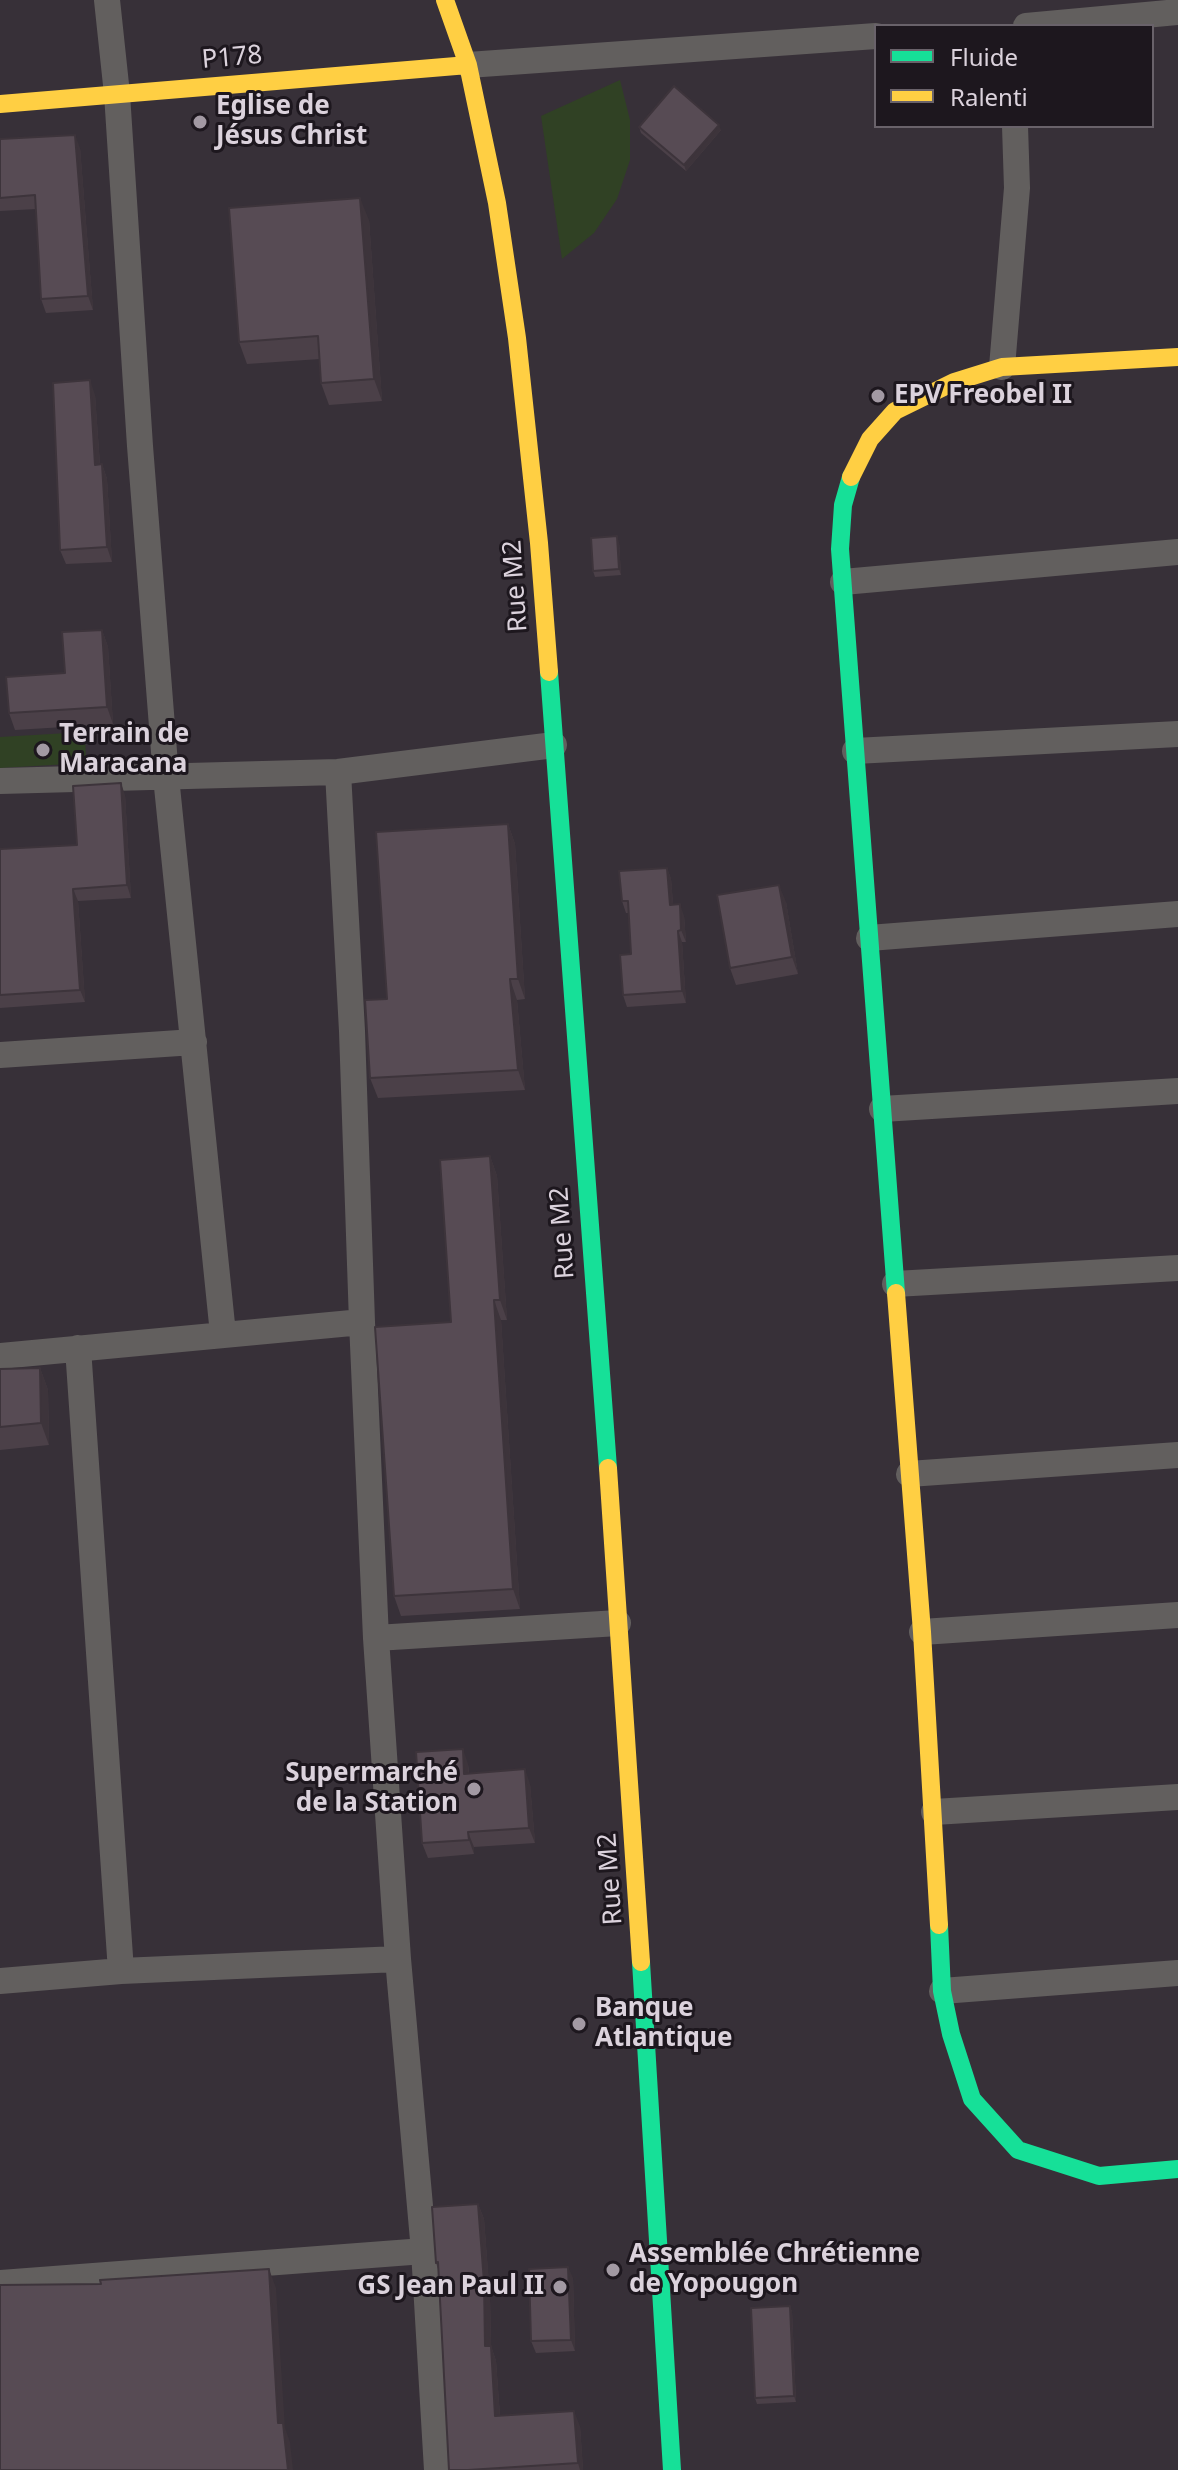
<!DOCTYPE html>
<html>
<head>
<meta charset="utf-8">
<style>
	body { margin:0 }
	#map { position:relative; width:1178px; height:2470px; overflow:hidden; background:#373038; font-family:"Noto Sans",sans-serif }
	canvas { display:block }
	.legend { position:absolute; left:874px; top:24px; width:280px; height:104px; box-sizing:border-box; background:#1d171e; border:2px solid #69626a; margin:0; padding:10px 14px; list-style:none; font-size:24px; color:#dbd2dc }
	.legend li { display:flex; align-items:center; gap:16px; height:40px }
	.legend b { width:40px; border:2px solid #69626a }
</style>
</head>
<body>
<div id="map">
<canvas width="1178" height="2470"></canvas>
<ul class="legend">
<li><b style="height:10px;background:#16e098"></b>Fluide</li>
<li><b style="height:10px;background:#ffcf43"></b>Ralenti</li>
</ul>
</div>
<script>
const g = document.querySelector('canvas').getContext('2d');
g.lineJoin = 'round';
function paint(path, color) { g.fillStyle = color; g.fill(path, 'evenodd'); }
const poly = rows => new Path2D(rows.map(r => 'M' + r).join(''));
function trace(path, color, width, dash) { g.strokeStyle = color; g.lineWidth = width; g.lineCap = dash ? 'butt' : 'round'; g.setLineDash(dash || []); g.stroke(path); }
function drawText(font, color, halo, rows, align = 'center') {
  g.font = font + ' "Noto Sans",sans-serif'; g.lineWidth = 6; g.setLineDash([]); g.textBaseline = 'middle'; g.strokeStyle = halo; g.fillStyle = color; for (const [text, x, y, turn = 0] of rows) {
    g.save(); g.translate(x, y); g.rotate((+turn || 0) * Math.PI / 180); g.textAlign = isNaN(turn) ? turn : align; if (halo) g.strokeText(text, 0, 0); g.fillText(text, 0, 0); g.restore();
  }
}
paint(poly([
	[620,80,630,120,630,160,617,199,594,233,562,259,541,116],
	[85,732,86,763,0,768,0,737]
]), '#304124');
trace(poly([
	[107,0,117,94,140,446,166,777,223,1334],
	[1026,26,1178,12],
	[468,65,876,36],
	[1002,367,1017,188,1015,126],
	[843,582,1178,552],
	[855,751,1178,734],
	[338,772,352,1031,362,1322,376,1638,398,1959,424,2251,437,2470],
	[0,781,338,772,554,745],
	[869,938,1178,914],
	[0,1055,194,1042],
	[882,1109,1178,1091],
	[895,1284,1178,1268],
	[78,1348,121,1971],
	[0,1356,362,1322],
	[909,1474,1178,1455],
	[922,1632,1178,1615],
	[376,1638,618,1623],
	[934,1812,1178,1797],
	[0,1981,121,1971,398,1959],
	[942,1991,1178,1973],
	[0,2283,424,2251]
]), '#625f5e', 26);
trace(poly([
	[851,477,843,505,840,549,896,1293],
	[549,672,608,1468],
	[939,1925,942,1991,951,2034,972,2099,1018,2150,1099,2176,1178,2169],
	[641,1962,672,2470]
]), '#16e098', 18);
trace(poly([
	[445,0,468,65,497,203,517,338,539,543,549,672],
	[0,104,468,65],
	[851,477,870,439,895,411,954,382,1002,367,1178,357],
	[896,1293,922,1632,939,1925],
	[608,1468,641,1962]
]), '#ffcf43', 18);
paint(poly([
	[639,127,721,130,686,171,641,133],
	[0,139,80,148,93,310,46,313,41,299,36,209,0,211],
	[369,220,382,401,329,405,321,383,320,359,247,364,239,342],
	[95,395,100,465,102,464,107,479,112,562,66,564,60,550],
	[619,542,621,575,595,577,593,571],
	[102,630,108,647,113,724,15,730,9,713,65,673],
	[125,795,131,898,78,901,85,1002,0,1008,0,849,77,845],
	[508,824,515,844,525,999,517,1000,525,1090,378,1098,370,1078,387,999],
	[667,868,671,879,673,904,684,916,686,942,682,942,686,1003,627,1007,623,995,631,954,628,913,626,913,622,901],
	[786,902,798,974,736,985,730,968],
	[490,1156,497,1176,507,1320,501,1320,520,1609,401,1616,394,1596,451,1322],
	[40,1368,48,1390,49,1445,0,1450,0,1369],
	[468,1764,469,1773,530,1784,535,1843,474,1847,474,1854,428,1858,422,1843],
	[478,2204,484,2219,490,2298,491,2346,496,2361,500,2416,580,2426,583,2470,449,2470,438,2269,436,2263],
	[573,2278,575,2351,536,2353,531,2341],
	[790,2306,792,2312,796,2402,757,2404,755,2398]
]), '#4b4048');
paint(poly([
	[719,125,721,130,686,171,684,165],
	[75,135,80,148,93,310,88,296],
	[360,198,369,220,382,401,374,379],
	[90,380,95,395,101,480,95,465],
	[102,464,107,479,112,562,107,547],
	[617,536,619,542,621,575,619,569],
	[102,630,108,647,113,724,107,707],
	[121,783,125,795,131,898,127,885],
	[508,824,515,844,525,999,518,979],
	[667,868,671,879,674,916,670,905],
	[779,885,786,902,798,974,792,957],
	[73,889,78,901,85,1002,80,990],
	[680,904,684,916,686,942,681,930],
	[678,931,682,942,686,1003,682,991],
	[510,979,517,1000,525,1090,518,1070],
	[490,1156,497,1176,507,1320,500,1300],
	[494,1300,501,1320,520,1609,513,1589],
	[40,1368,48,1390,49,1445,41,1423],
	[463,1749,468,1764,470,1788,464,1774],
	[525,1769,530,1784,535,1843,529,1828],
	[468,1832,474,1847,474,1854,469,1840],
	[478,2204,484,2219,490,2298,491,2346,496,2361,501,2431,495,2416,485,2346],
	[568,2267,573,2278,575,2351,571,2340],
	[269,2269,276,2288,285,2428,290,2442,293,2470,288,2470,278,2423],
	[790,2306,792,2312,796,2402,794,2396],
	[574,2411,580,2426,583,2470,580,2470,578,2463]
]), '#3d343b');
const building = poly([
	[674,86,719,125,684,165,639,127,674,86],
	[75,135,88,296,41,299,35,195,0,198,0,139,75,135],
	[360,198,374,379,321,383,318,336,239,342,229,208,360,198],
	[90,380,95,465,102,464,107,547,60,550,53,383,90,380],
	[617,536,619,569,593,571,591,538,617,536],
	[102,630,107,707,9,713,6,677,65,673,62,632,102,630],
	[121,783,127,885,73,889,80,990,0,995,0,849,77,845,73,786,121,783],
	[508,824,518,979,510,979,518,1070,370,1078,365,1000,387,999,376,832,508,824],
	[667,868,670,905,680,904,681,930,678,931,682,991,623,995,620,955,631,954,628,901,622,901,619,871,667,868],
	[779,885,792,957,730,968,717,895,779,885],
	[490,1156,500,1300,494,1300,513,1589,394,1596,375,1327,451,1322,440,1160,490,1156],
	[40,1368,41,1423,0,1427,0,1369,40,1368],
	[463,1749,464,1774,525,1769,529,1828,468,1832,469,1840,422,1843,416,1752,463,1749],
	[478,2204,484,2282,485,2346,491,2346,495,2416,574,2411,578,2463,468,2470,449,2470,438,2262,436,2263,432,2207,478,2204],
	[568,2267,571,2340,531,2341,529,2269,568,2267],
	[269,2269,278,2423,283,2423,288,2470,0,2470,0,2285,101,2284,100,2280,269,2269],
	[790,2306,794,2396,755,2398,751,2308,790,2306]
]);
paint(building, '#574b54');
trace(building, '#3d343b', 2);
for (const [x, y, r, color] of [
	[200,122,8,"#a299a3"],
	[878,396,8,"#a299a3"],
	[43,750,8,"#a299a3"],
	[474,1789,8,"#a299a3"],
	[579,2024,8,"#a299a3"],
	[613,2270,8,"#a299a3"],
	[560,2287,8,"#a299a3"]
]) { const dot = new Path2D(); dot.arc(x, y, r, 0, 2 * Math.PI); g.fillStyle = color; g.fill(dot); trace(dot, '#1d171e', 3); }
drawText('26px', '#dbd2dc', '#1d171e', [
	["P178",232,58,-5],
	["Rue M2",516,586,-94],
	["Rue M2",563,1233,-94],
	["Rue M2",611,1879,-94]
]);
drawText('bold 26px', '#dbd2dc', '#1d171e', [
	["Eglise de",216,107],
	["Jésus Christ",216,137],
	["EPV Freobel II",894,396],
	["Terrain de",59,735],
	["Maracana",59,765],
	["Supermarché",458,1774,"right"],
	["de la Station",458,1804,"right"],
	["Banque",595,2009],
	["Atlantique",595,2039],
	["Assemblée Chrétienne",629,2255],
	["de Yopougon",629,2285],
	["GS Jean Paul II",544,2287,"right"]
], 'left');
</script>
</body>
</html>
